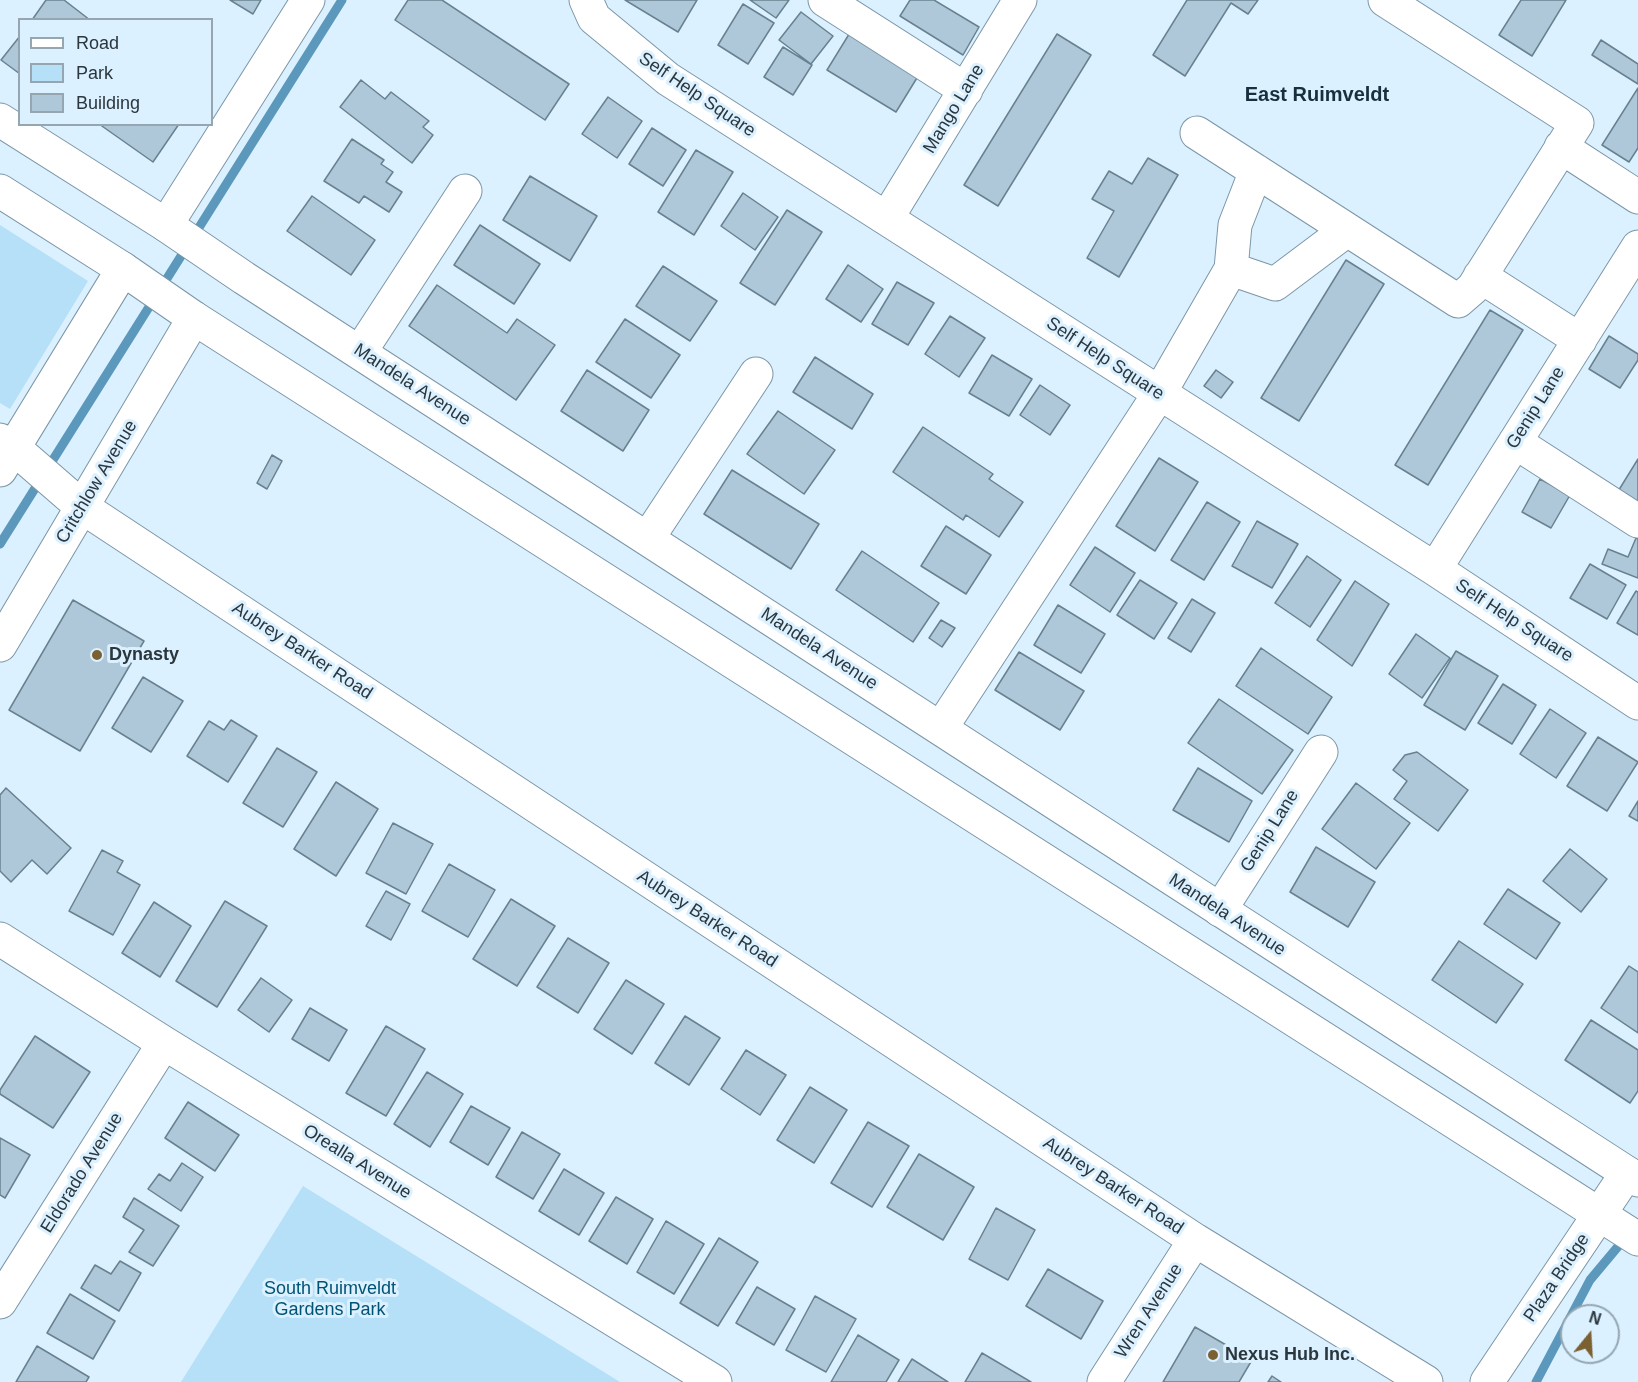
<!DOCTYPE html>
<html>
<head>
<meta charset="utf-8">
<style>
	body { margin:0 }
	#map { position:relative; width:1638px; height:1382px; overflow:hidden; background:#dbf1ff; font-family:Helvetica,sans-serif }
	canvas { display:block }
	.legend { position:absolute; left:18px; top:18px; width:195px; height:108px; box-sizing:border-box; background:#dbf1ff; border:2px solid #95a6b1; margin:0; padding:8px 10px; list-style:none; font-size:18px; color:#2b363d }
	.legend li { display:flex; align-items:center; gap:12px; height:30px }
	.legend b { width:30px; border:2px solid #95a6b1 }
	.north { position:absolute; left:1560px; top:1304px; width:60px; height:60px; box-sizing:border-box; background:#dbf1ff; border:2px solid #95a6b1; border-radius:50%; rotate:18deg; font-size:16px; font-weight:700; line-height:24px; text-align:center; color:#2b363d }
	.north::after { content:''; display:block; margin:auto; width:21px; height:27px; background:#7b6032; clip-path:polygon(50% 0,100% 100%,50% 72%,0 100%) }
</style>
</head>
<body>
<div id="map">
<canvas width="1638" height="1382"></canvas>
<ul class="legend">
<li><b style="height:8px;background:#fff"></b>Road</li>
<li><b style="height:16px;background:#b6dff8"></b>Park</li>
<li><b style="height:16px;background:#aec8d9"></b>Building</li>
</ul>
<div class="north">N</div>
</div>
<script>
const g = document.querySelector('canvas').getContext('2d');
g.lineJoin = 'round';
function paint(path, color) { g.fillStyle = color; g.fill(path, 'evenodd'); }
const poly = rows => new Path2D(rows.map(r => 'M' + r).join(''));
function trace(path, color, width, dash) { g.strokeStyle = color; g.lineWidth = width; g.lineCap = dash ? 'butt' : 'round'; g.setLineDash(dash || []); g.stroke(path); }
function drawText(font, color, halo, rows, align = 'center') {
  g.font = font + ' Helvetica,sans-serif'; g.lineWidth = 6; g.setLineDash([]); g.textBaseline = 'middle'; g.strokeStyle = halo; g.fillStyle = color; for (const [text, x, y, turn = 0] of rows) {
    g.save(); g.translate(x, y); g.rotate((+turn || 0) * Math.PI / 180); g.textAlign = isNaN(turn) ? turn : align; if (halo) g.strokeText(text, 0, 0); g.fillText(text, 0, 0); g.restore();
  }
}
paint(poly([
	[0,225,88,281,10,409,0,403],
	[303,1186,620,1382,181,1382]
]), '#b6dff8');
trace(poly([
	[0,544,342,0],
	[1536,1382,1590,1280,1626,1237]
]), '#5b98bb', 9);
const building = poly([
	[46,0,64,0,90,20,32,20,46,0],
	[230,0,261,0,253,14,230,0],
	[408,0,442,0,569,84,545,120,395,20,408,0],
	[625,0,697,0,678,32,625,0],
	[750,0,789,0,776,18,750,0],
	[910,0,934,0,979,27,963,55,900,16,910,0],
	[1187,0,1258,0,1248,14,1231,3,1185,76,1153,55,1187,0],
	[1521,0,1566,0,1532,56,1499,35,1521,0],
	[743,4,774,23,748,64,718,45,743,4],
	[801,12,833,36,811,64,779,40,801,12],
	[851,31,920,73,896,112,827,70,851,31],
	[1057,34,1091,55,998,206,964,185,1057,34],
	[20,36,20,74,1,60,20,36],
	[1601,40,1638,64,1638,84,1592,55,1601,40],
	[783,47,812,65,793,95,764,77,783,47],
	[361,80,385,99,391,92,429,121,423,127,433,135,412,163,340,107,361,80],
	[1638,88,1638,148,1629,162,1602,145,1638,88],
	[608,97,642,121,617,158,582,134,608,97],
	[99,124,179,124,153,162,99,124],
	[652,128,686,150,663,186,629,164,652,128],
	[352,139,384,160,381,164,393,172,386,182,402,192,389,212,364,196,359,203,324,181,352,139],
	[696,150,733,172,694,235,658,212,696,150],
	[1148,158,1178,175,1119,277,1087,258,1114,211,1092,199,1109,171,1132,184,1148,158],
	[530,176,597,216,570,261,503,220,530,176],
	[743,193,778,217,755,250,721,226,743,193],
	[312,196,375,240,351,275,287,231,312,196],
	[787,210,822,232,775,305,740,283,787,210],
	[480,225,540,264,514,304,454,265,480,225],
	[1346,260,1384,284,1299,421,1261,398,1346,260],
	[848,265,883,289,861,322,826,299,848,265],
	[663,266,717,301,690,341,636,306,663,266],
	[897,282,934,303,908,345,872,324,897,282],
	[437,285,507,333,517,319,555,345,516,400,409,326,437,285],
	[1490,310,1523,330,1428,485,1395,465,1490,310],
	[950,316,985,338,959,377,925,354,950,316],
	[625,319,680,355,651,398,596,362,625,319],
	[1609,336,1638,354,1638,360,1620,388,1589,369,1609,336],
	[992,355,1032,379,1009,416,969,393,992,355],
	[815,357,873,394,852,429,793,392,815,357],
	[587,370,649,410,623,451,561,411,587,370],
	[1216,370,1233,382,1221,398,1204,386,1216,370],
	[1040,385,1070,405,1050,435,1020,415,1040,385],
	[778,411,835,450,804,494,747,454,778,411],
	[923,427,993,474,989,479,1023,502,999,537,966,515,963,520,893,472,923,427],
	[272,455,282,461,267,489,257,483,272,455],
	[1159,458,1198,482,1155,551,1116,526,1159,458],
	[1638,459,1638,506,1617,493,1638,459],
	[732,470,819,524,791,569,704,514,732,470],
	[1540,479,1570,495,1551,528,1522,512,1540,479],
	[1207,502,1240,522,1204,580,1171,560,1207,502],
	[1257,521,1298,544,1272,588,1232,566,1257,521],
	[946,526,991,555,966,594,921,566,946,526],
	[1636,538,1638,539,1638,578,1602,564,1608,549,1628,557,1636,538],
	[1095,547,1135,573,1110,612,1070,585,1095,547],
	[862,551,939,603,913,642,836,590,862,551],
	[1307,556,1341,580,1310,627,1275,603,1307,556],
	[1590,564,1626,585,1607,619,1570,598,1590,564],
	[1140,580,1177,603,1154,639,1117,615,1140,580],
	[1355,581,1389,604,1352,666,1317,640,1355,581],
	[1636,591,1638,592,1638,635,1617,623,1636,591],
	[1192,599,1215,613,1191,652,1168,638,1192,599],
	[73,600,144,641,80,751,9,710,73,600],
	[1058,605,1105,634,1081,673,1034,645,1058,605],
	[941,620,955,628,942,647,929,638,941,620],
	[1416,634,1450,658,1422,698,1389,674,1416,634],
	[1261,648,1332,697,1308,734,1236,686,1261,648],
	[1456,651,1498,676,1465,730,1424,705,1456,651],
	[1019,652,1084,691,1060,730,995,690,1019,652],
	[143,677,183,701,151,752,112,728,143,677],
	[1503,684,1536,705,1512,744,1478,723,1503,684],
	[1219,699,1293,750,1262,794,1188,743,1219,699],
	[1550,709,1586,733,1556,778,1520,754,1550,709],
	[231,720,257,736,228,782,187,756,209,721,224,730,231,720],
	[1598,737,1638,762,1607,811,1567,786,1598,737],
	[277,748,317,772,283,827,243,803,277,748],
	[1417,752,1468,790,1438,831,1394,799,1407,781,1393,770,1405,755,1417,752],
	[1198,768,1252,801,1229,842,1173,810,1198,768],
	[336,782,378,809,336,876,294,849,336,782],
	[1356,783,1410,823,1376,869,1322,829,1356,783],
	[6,788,71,848,47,874,32,860,11,882,0,871,0,795,6,788],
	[1638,801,1638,821,1629,816,1638,801],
	[393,823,433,844,406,894,366,873,393,823],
	[1316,847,1375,882,1348,927,1290,892,1316,847],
	[1570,849,1607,879,1581,912,1543,881,1570,849],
	[102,850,123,861,117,872,140,885,113,935,69,911,102,850],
	[449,864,495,890,468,937,422,911,449,864],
	[1508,889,1560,923,1536,959,1484,924,1508,889],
	[386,891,410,904,391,940,366,926,386,891],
	[511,899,555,926,517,986,473,959,511,899],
	[225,901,267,926,217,1007,176,981,225,901],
	[154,902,191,926,160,977,122,953,154,902],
	[568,938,609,963,578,1013,537,987,568,938],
	[1459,941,1523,984,1496,1023,1432,980,1459,941],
	[1629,966,1638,972,1638,1033,1601,1008,1629,966],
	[261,978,292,1000,269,1032,238,1010,261,978],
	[626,980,664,1004,632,1054,594,1029,626,980],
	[310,1008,347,1030,329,1061,292,1039,310,1008],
	[685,1016,720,1038,689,1085,655,1063,685,1016],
	[1591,1020,1638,1050,1638,1091,1630,1103,1565,1060,1591,1020],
	[386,1026,425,1049,386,1116,346,1093,386,1026],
	[35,1036,90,1072,53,1128,0,1094,0,1090,35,1036],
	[746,1050,786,1075,760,1115,721,1089,746,1050],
	[427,1072,463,1094,430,1147,394,1124,427,1072],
	[810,1087,847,1110,814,1163,777,1140,810,1087],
	[188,1102,239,1135,215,1171,165,1138,188,1102],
	[471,1106,510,1128,488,1165,450,1142,471,1106],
	[868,1122,909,1146,872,1207,831,1183,868,1122],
	[522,1132,560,1154,533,1199,496,1177,522,1132],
	[0,1138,30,1155,5,1198,0,1195,0,1138],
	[919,1154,974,1187,943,1240,887,1207,919,1154],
	[182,1163,203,1177,181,1211,148,1189,159,1174,170,1181,182,1163],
	[564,1169,604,1193,579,1235,539,1211,564,1169],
	[616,1197,653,1219,627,1264,589,1241,616,1197],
	[134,1198,179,1226,153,1266,129,1252,144,1230,123,1217,134,1198],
	[996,1208,1035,1230,1008,1280,969,1259,996,1208],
	[666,1221,704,1244,674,1294,637,1272,666,1221],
	[719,1238,758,1262,718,1326,680,1303,719,1238],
	[120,1261,141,1273,119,1311,81,1288,95,1265,111,1274,120,1261],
	[1048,1269,1103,1301,1081,1339,1026,1306,1048,1269],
	[757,1287,795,1309,774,1345,736,1323,757,1287],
	[70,1294,115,1321,93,1359,47,1333,70,1294],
	[815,1296,856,1319,826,1372,786,1350,815,1296],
	[1195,1327,1252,1360,1239,1382,1163,1382,1195,1327],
	[858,1335,899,1360,886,1382,831,1382,858,1335],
	[37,1346,89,1377,86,1382,16,1382,37,1346],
	[982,1353,1031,1382,965,1382,982,1353],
	[912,1359,948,1382,898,1382,912,1359],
	[1272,1376,1281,1382,1268,1382,1272,1376]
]);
paint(building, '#aec8d9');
trace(building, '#688190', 1.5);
const minor = poly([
	[586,0,594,18,668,79,1435,569,1638,703],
	[825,0,966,90],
	[1197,133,1458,301,1473,288,1577,123,1385,0],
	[1561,147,1638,197],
	[887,218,1020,0],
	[166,225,308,0],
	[1231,269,1235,225,1256,171],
	[1480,276,1580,340],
	[360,352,465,191],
	[0,440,14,448,82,507,1195,1240,1426,1382],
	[1515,442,1638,521],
	[0,470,123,269],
	[648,538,756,374],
	[1435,569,1638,247],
	[0,645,194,318],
	[941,728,1159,394,1231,269,1275,284,1347,230],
	[1220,910,1321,752],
	[0,939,164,1043,715,1382],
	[0,1302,164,1043],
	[1104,1382,1195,1240],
	[1487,1382,1627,1173]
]);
const secondary = poly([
	[0,120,166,225,244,278,1638,1180],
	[0,191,123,269,194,318,1638,1239]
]);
trace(minor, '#7c96a6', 35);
trace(secondary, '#7c96a6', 35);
trace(minor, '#fff', 33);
trace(secondary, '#fff', 33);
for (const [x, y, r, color] of [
	[97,655,6,"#7b6032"],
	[1213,1355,6,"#7b6032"]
]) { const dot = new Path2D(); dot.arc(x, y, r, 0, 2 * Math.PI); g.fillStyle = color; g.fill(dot); trace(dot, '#dbf1ff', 2); }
drawText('18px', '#2b363d', '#dbf1ff', [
	["Self Help Square",697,95,34],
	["Mango Lane",954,109,-59],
	["Self Help Square",1105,359,33],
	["Mandela Avenue",412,385,33],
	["Genip Lane",1536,408,-58],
	["Critchlow Avenue",97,482,-59],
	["Self Help Square",1514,621,33],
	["Mandela Avenue",819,649,33],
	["Aubrey Barker Road",302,651,33],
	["Genip Lane",1270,831,-58],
	["Mandela Avenue",1227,915,33],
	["Aubrey Barker Road",707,919,33],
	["Orealla Avenue",357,1162,32],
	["Eldorado Avenue",82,1173,-58],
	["Aubrey Barker Road",1113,1186,33],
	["Plaza Bridge",1557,1278,-56],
	["Wren Avenue",1149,1311,-57]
]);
drawText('bold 18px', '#2b363d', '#dbf1ff', [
	["Dynasty",109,655],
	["Nexus Hub Inc.",1225,1355]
], 'left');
drawText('18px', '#005375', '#dbf1ff', [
	["South Ruimveldt",330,1289],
	["Gardens Park",330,1310]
]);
drawText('bold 20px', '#182f3c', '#dbf1ff', [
	["East Ruimveldt",1317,95]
]);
</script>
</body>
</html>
